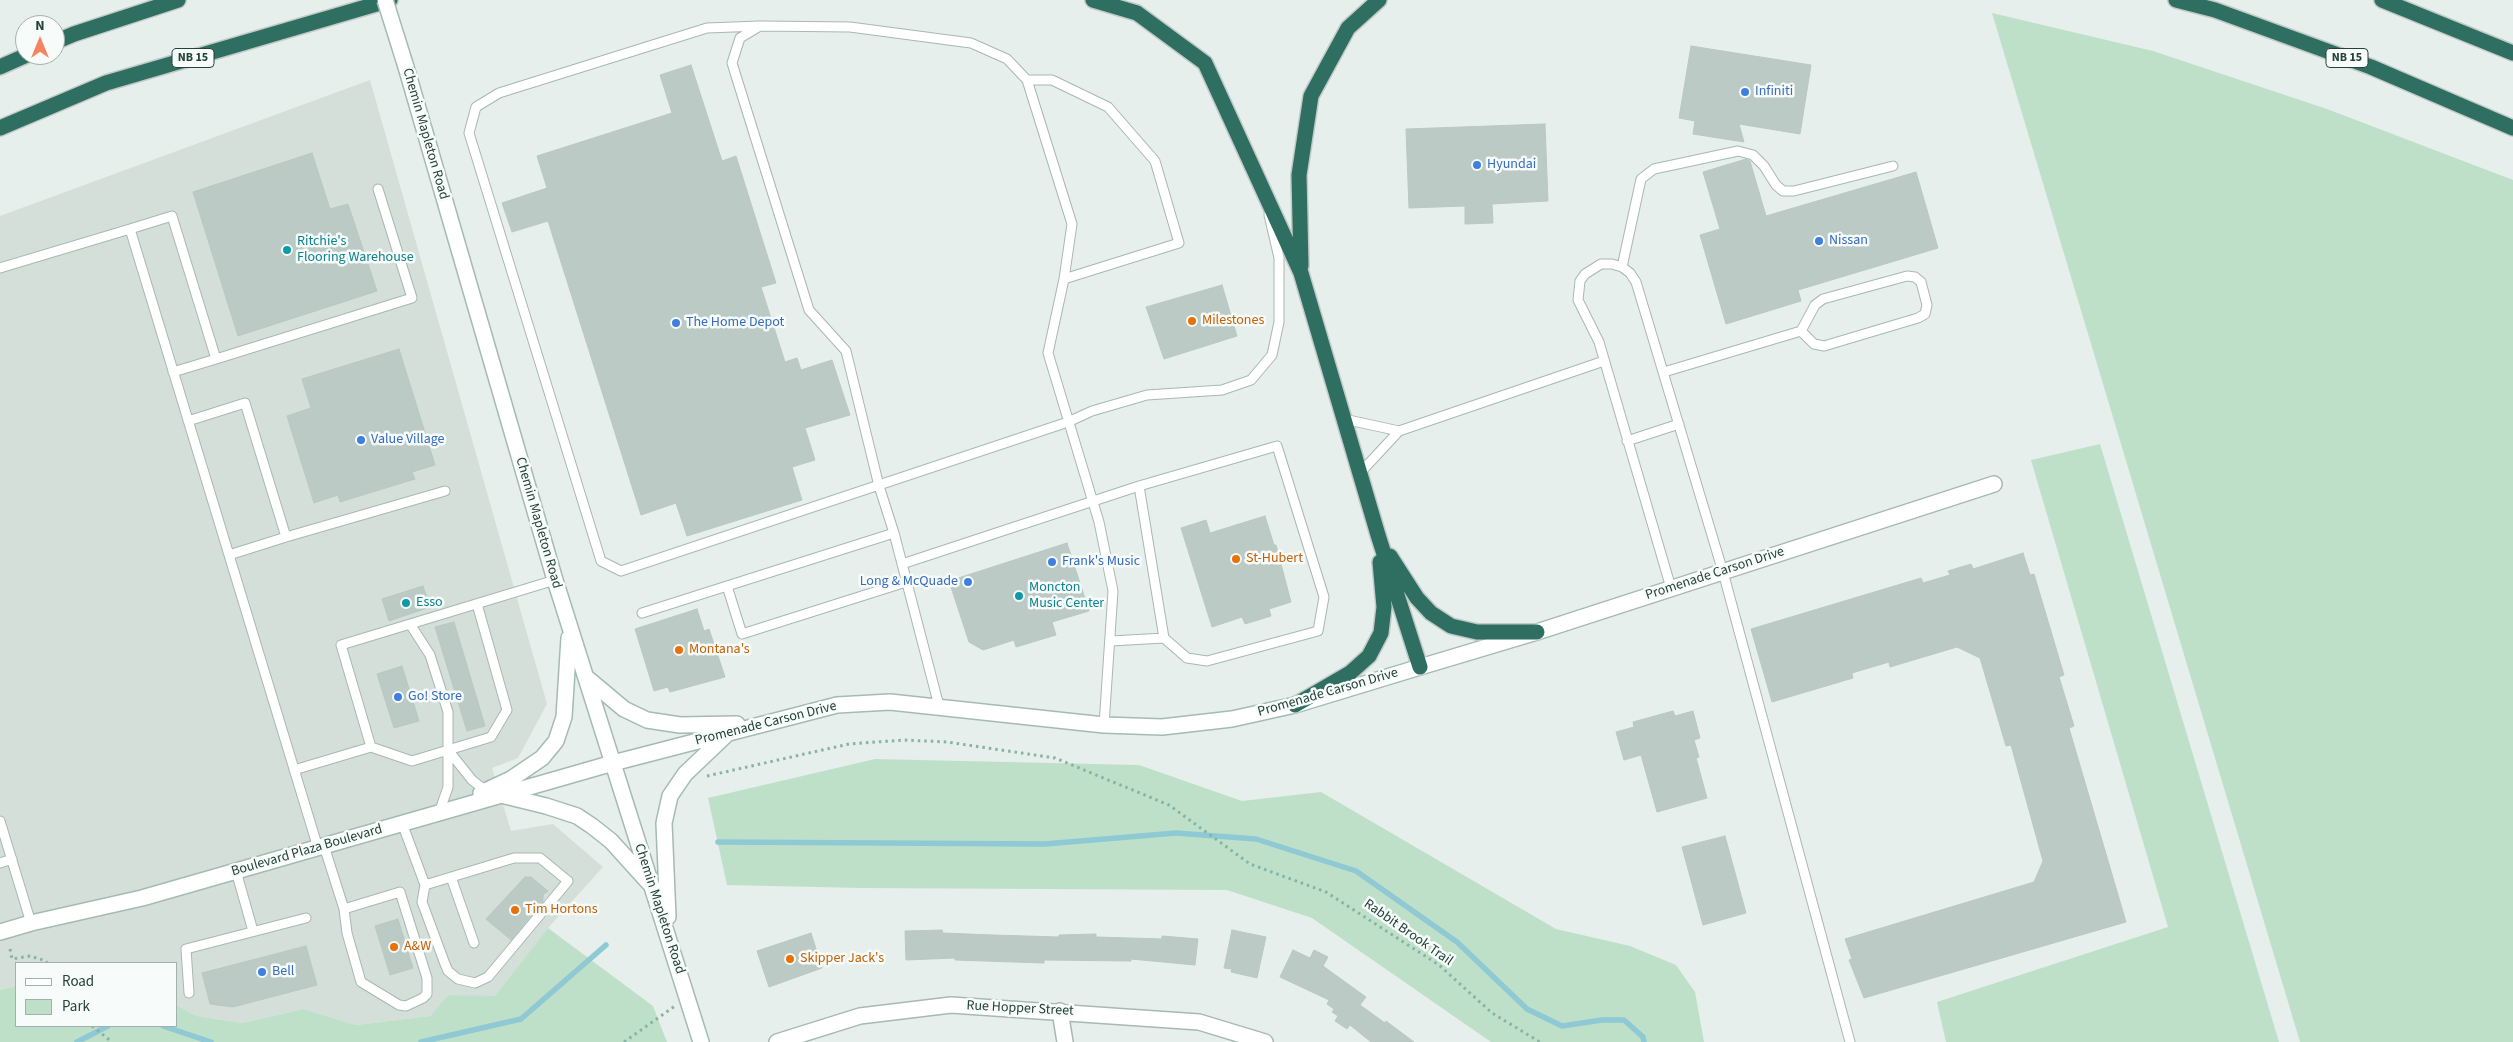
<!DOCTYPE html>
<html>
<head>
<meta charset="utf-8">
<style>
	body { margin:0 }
	#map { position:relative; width:2513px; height:1042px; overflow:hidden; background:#e6efeb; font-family:"Source Sans 3",sans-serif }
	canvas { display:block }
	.legend { position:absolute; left:15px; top:962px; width:162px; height:65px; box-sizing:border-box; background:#f7fbf9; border:1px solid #a3b1ad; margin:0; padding:6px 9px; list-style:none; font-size:15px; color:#24423a }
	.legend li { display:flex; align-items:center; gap:10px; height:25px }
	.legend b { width:25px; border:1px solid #a3b1ad }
	.north { position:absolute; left:15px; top:15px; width:50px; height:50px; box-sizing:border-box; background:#f7fbf9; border:1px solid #a3b1ad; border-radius:50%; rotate:0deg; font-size:14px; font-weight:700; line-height:20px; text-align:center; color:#24423a }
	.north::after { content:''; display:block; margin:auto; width:18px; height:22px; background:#f4845f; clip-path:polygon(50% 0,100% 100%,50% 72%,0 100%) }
</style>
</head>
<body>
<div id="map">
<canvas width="2513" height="1042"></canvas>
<ul class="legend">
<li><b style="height:6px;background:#fff"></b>Road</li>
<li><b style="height:14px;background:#bfe0c8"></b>Park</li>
</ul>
<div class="north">N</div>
</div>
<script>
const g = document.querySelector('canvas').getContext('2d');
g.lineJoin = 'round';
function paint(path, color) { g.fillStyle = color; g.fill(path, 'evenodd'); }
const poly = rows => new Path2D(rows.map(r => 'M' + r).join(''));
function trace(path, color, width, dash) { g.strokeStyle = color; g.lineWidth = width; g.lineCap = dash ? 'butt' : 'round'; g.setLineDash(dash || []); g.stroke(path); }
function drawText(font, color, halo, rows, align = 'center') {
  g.font = font + ' "Source Sans 3",sans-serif'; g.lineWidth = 5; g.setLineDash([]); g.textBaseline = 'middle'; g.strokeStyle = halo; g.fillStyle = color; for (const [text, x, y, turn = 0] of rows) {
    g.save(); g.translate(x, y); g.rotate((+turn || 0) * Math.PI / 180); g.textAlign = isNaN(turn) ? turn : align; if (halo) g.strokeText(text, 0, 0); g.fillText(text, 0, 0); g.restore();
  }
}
paint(poly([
	[370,80,547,704,518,758,492,768,511,831,553,824,603,867,548,928,495,997,448,995,430,1016,356,1025,303,1009,242,1023,197,1016,176,1005,176,963,16,963,16,986,0,990,0,216]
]), '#d4dfda');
paint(poly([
	[1992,13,2153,51,2327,109,2513,180,2513,1042,2300,1042],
	[2100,444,2279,1042,1946,1042,1937,1002,2168,927,2031,460],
	[875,759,1139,765,1242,801,1321,792,1556,929,1630,946,1676,965,1695,992,1704,1042,1491,1042,1312,918,1227,890,861,888,727,885,708,798],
	[548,928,653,1006,667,1042,0,1042,0,990,16,986,16,1026,176,1026,176,1005,197,1016,242,1023,303,1009,356,1025,430,1016,448,995,495,996]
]), '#bfe0c8');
trace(poly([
	[718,842,1045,844,1176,833,1256,839,1356,871,1457,942,1527,1009,1562,1026,1602,1020,1624,1020,1643,1037,1644,1042],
	[163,1026,211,1042],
	[77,1042,108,1026],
	[421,1042,521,1019,606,945]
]), '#8ec9d4', 5.5);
const building = poly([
	[1691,46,1811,65,1800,134,1739,124,1744,142,1693,134,1695,121,1679,118,1691,46],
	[691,65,722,161,736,156,776,283,761,287,785,362,797,358,801,370,832,360,850,415,805,428,815,460,792,467,802,500,687,536,676,503,641,515,548,221,512,232,502,203,547,188,537,156,672,113,660,75,691,65],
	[1545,124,1548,201,1492,204,1493,223,1465,224,1465,206,1409,208,1406,129,1545,124],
	[312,153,330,209,348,204,377,291,238,336,193,192,312,153],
	[1746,159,1750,161,1766,216,1916,172,1938,248,1798,290,1801,301,1726,324,1700,235,1720,229,1703,172,1746,159],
	[1222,285,1237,336,1164,359,1146,307,1222,285],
	[399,349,435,465,412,472,415,479,340,502,338,495,314,503,287,416,311,408,302,379,399,349],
	[1265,516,1274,545,1276,545,1291,602,1269,609,1271,616,1245,624,1242,617,1212,627,1181,528,1206,520,1210,533,1265,516],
	[1067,543,1089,611,1052,622,1056,635,1016,647,1014,640,983,650,969,642,949,581,1067,543],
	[2023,553,2030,575,2034,574,2064,675,2059,677,2074,726,2069,728,2126,922,1864,998,1849,960,1852,959,1845,939,2034,882,2043,861,2011,745,2006,746,1980,658,1957,647,1890,667,1889,662,1852,673,1853,678,1772,702,1751,629,1921,578,1923,583,1950,575,1948,571,1971,564,1973,569,2023,553],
	[423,586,430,607,389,621,382,599,423,586],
	[697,609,704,631,709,629,725,677,670,692,668,687,654,691,635,629,697,609],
	[454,622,485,726,467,731,435,627,454,622],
	[402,666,419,721,394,728,377,674,402,666],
	[1673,711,1675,716,1693,711,1700,738,1694,740,1699,757,1696,758,1707,798,1657,812,1641,755,1624,760,1616,732,1634,727,1633,722,1673,711],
	[1725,836,1746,913,1703,925,1682,847,1725,836],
	[525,877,531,877,548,891,543,895,543,901,511,940,486,919,525,877],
	[398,919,413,968,390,975,375,926,398,919],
	[942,930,943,933,993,935,1059,937,1059,935,1096,934,1096,937,1162,939,1162,936,1198,939,1195,965,1131,959,1131,961,1044,960,1044,963,955,960,955,958,906,960,905,931,942,930],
	[1232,930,1266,937,1257,978,1231,972,1232,969,1224,968,1232,930],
	[811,933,822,968,769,987,757,951,811,933],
	[306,946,317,985,233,1007,210,1004,202,973,306,946],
	[1293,950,1310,958,1314,950,1328,957,1323,966,1366,997,1360,1005,1385,1023,1386,1021,1414,1042,1371,1042,1350,1025,1347,1029,1335,1021,1338,1016,1332,1012,1334,1009,1327,1004,1329,1000,1280,977,1293,950]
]);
paint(building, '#bbcac4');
trace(building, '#b8c9c2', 1);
const lane = poly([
	[759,26,707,28,499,93,476,107,469,133,601,561,621,571,1068,422,1092,411,1147,395,1222,390,1251,380,1272,355,1279,322,1279,258,1269,215],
	[1027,80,1052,80,1108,107,1155,161,1179,243,1064,279],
	[130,229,172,216,216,359,173,372],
	[1622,267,1641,179,1654,169,1738,151,1753,155,1764,166,1776,185,1783,191,1794,191,1893,166],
	[0,268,130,229,318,848],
	[216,359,412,298,378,189],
	[1664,372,1801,331,1814,344,1824,346,1918,318,1925,314,1927,305,1921,282,1915,277,1907,276,1823,299,1815,305,1801,331],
	[1344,419,1399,431],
	[188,421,245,403,286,537,229,555],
	[1627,441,1679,424],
	[1360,473,1399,431,1604,361],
	[894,533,727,586,742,634,906,582],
	[286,537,445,491],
	[902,564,1139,486],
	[1671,588,1599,342,1578,300,1580,281,1585,274,1601,264,1612,264,1622,267,1630,273,1636,282,1723,572,1850,1042],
	[642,613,727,586],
	[410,624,430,655,448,712,448,787,439,813],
	[1111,641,1164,638,1187,658,1207,661,1318,631,1324,597,1277,446,1139,486,1164,638],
	[939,706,894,533,879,486,846,351,809,310,732,63,740,38,760,26,850,27,971,43,1007,59,1027,80,1072,224,1064,279,1048,353,1099,522,1113,591,1104,725],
	[371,747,412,761,491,737,507,710,477,604],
	[448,750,472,780,486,791],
	[294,770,371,747,341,645,555,580],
	[0,821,31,923],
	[402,823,425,885,422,902,445,964,448,971,458,979,475,983,488,977,568,881,540,858,514,858,425,885],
	[324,846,344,909,347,933,361,982,399,1005,406,1006,423,998,427,994,427,978,400,892,344,909],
	[0,863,12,859],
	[236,871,253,931],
	[451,877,474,943],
	[189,993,186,949,306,918]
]);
const street = poly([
	[1420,667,1537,632,1994,484],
	[1060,1011,1065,1042],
	[777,1042,860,1016,951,1005,1199,1022,1265,1042]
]);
const secondary = poly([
	[406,67,555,580,701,1042],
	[587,678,624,709,647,720,680,725,737,724],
	[481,793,511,779,542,758,556,741,564,717,569,638],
	[501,795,546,806,577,816,592,826,611,841,649,883],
	[668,917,664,823,670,796,685,774,727,734],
	[0,932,31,923,142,898,613,763,837,705,890,702,1104,725,1162,727,1232,719,1295,705,1420,667]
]);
const highway = poly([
	[1093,0,1137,13,1205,63,1301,273,1378,535,1420,667],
	[2176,0,2215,10,2371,67,2513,128],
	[2382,0,2513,53],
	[55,42,74,34,178,0],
	[0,67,27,55],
	[0,128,106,83,390,0],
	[1301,266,1299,175,1311,96,1348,28,1379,0],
	[1390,556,1417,598,1431,613,1451,626,1477,632,1537,632],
	[1295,705,1350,673,1369,656,1381,633,1384,607,1380,562]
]);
trace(lane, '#a8b8b2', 11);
trace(street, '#a8b8b2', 18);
trace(secondary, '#a4bbb3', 18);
trace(highway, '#c2cac8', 18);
trace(poly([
	[707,776,849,744,904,740,947,742,1055,758,1169,805,1250,864,1326,892,1439,965,1492,1013,1540,1042],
	[10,949,12,959,30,956,46,961,47,963],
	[92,1026,112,1042],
	[624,1042,675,1006]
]), '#86b3a5', 3, [2.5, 4]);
trace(lane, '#fff', 9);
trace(street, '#fff', 15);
trace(secondary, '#fff', 15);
trace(highway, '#2f6f62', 15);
const secondaryBridge = poly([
	[385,0,406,67]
]);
trace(secondaryBridge, '#a4bbb3', 18, []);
trace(secondaryBridge, '#fff', 15);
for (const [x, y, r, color] of [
	[1745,92,5,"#3f7fe0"],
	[1477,165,5,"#3f7fe0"],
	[1819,241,5,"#3f7fe0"],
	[287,250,5,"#0f9aa8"],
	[1192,321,5,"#e8710a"],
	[676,323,5,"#3f7fe0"],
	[361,440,5,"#3f7fe0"],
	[1236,559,5,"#e8710a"],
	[1052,562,5,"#3f7fe0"],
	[968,582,5,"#3f7fe0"],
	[1019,596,5,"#0f9aa8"],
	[406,603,5,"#0f9aa8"],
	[679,650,5,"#e8710a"],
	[398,697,5,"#3f7fe0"],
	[515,910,5,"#e8710a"],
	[394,947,5,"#e8710a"],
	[790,959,5,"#e8710a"],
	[262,972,5,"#3f7fe0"]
]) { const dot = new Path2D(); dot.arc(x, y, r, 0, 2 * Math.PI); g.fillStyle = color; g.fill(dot); trace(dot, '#f7fbf9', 2); }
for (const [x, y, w] of [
	[193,58,42],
	[2347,58,42]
]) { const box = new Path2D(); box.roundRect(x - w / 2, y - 9.5, w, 19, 4); g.fillStyle = '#f7fbf9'; g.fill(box); trace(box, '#24423a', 1); }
drawText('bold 12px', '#24423a', null, [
	["NB 15",193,58],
	["NB 15",2347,58]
]);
drawText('14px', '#366cbe', '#f7fbf9', [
	["Infiniti",1755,92],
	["Hyundai",1487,165],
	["Nissan",1829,241],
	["The Home Depot",686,323],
	["Value Village",371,440],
	["Frank's Music",1062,562],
	["Long & McQuade",958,582,"right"],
	["Go! Store",408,697],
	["Bell",272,972]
], 'left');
drawText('14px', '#24423a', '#f7fbf9', [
	["Chemin Mapleton Road",425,134,74],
	["Chemin Mapleton Road",538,523,74],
	["Promenade Carson Drive",1715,574,-18],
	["Promenade Carson Drive",1328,693,-16],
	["Promenade Carson Drive",766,724,-14],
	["Boulevard Plaza Boulevard",307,851,-16],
	["Chemin Mapleton Road",659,909,72],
	["Rabbit Brook Trail",1408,933,35],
	["Rue Hopper Street",1020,1009,3]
]);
drawText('14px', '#0d838f', '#f7fbf9', [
	["Ritchie's",297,242],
	["Flooring Warehouse",297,258],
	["Moncton",1029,588],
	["Music Center",1029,604],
	["Esso",416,603]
], 'left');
drawText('14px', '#c56008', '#f7fbf9', [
	["Milestones",1202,321],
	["St-Hubert",1246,559],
	["Montana's",689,650],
	["Tim Hortons",525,910],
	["A&W",404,947],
	["Skipper Jack's",800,959]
], 'left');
</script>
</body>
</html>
